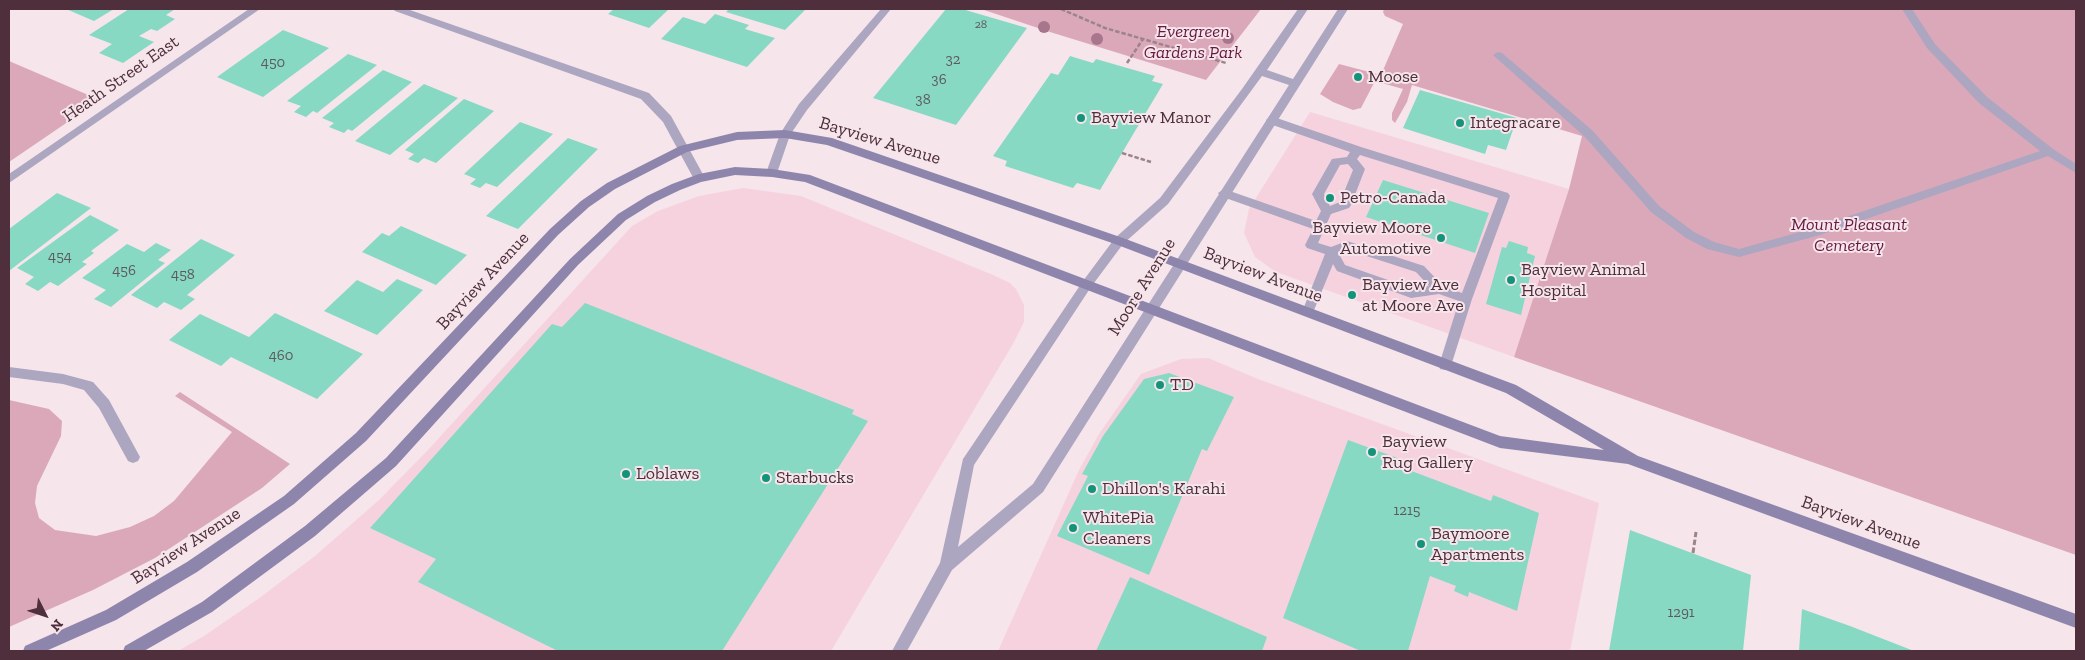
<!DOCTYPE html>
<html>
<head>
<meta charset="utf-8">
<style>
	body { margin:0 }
	#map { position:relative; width:2085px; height:660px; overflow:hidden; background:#f6e5eb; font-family:"Zilla Slab",serif }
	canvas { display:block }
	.frame { position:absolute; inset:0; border:10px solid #4e2f3b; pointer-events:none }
	.north { position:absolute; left:20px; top:590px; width:50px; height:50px; -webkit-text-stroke:4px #f6e5eb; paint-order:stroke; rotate:131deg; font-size:14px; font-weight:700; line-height:20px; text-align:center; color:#4e2f3b }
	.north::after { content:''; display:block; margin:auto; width:18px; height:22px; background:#4e2f3b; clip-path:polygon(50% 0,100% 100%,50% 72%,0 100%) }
</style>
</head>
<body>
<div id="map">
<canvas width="2085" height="660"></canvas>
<div class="frame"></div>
<div class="north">N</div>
</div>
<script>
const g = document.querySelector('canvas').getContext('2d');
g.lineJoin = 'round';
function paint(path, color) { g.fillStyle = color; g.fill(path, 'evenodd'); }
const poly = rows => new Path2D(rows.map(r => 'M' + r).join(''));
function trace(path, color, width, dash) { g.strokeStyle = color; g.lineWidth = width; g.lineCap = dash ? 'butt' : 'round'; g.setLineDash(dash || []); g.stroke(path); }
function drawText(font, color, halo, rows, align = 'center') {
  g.font = font + ' "Zilla Slab",serif'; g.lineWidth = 4; g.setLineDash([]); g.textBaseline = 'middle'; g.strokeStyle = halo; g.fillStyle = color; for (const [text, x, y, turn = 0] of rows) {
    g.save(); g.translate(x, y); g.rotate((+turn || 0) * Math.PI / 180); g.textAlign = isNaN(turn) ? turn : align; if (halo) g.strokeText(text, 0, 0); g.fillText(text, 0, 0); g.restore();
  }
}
paint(poly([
	[1310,112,1569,189,1514,357,1276,272,1255,257,1244,233,1249,209],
	[743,188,801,196,993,275,1010,283,1016,289,1024,305,1024,322,1014,342,831,651,178,651,204,636,258,599,315,556,379,500,428,450,632,226,658,211,699,196],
	[1208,358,1258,379,1599,503,1570,651,998,651,1079,470,1099,434,1141,374,1181,359]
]), '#f6d2df');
paint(poly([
	[981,9,1261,9,1206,80,1050,32],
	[1384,9,2076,9,2076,555,1514,357,1569,189,1582,136,1412,85,1407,102,1395,123,1392,120,1392,113,1403,89,1375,81,1361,108,1353,110,1333,102,1320,94,1339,64,1381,75,1403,24,1385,16,1383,12],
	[9,61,100,100,9,162],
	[180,392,290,464,262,488,155,558,93,590,9,627,9,400,49,409,62,421,61,436,37,486,35,503,39,518,55,530,96,536,130,527,154,516,174,501,232,432,175,396]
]), '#dba8ba');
paint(poly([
	[66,9,114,9,94,21],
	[129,9,175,9,166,15,175,19,157,31,151,29,139,36,154,42,123,63,99,53,112,44,89,35],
	[614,9,669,9,649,28,608,14],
	[729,9,806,9,785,30,726,12],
	[946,9,962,9,1027,28,956,125,873,98],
	[715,14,749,25,745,29,775,38,747,67,661,39,683,17,705,24],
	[283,30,329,48,263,97,217,77],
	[348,54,377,65,317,113,313,111,306,117,294,112,301,106,287,101],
	[1070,56,1093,63,1096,59,1155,76,1152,81,1163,84,1100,190,1077,183,1073,188,1005,166,1007,161,993,156,1051,73,1058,75],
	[383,70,412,82,352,131,348,129,344,133,329,127,334,123,322,118],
	[424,84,458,98,390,155,355,141],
	[1420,90,1517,118,1506,150,1488,145,1485,154,1403,128],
	[464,99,494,111,436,163,424,158,418,163,408,159,414,154,405,150],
	[520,122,553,134,497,187,486,183,480,188,470,184,476,179,464,174],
	[568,138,598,149,518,229,486,216],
	[1383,180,1489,213,1475,253,1366,217],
	[57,193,91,208,9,271,9,229],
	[90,215,119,230,91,251,94,253,82,262,87,264,58,286,50,282,38,291,25,284,34,277,17,268],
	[401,226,467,255,436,285,362,252,382,233,389,236],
	[201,239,235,255,187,295,195,299,181,310,164,302,157,308,131,295],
	[1509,241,1528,247,1527,253,1535,256,1521,315,1486,304,1502,247,1506,248],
	[156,243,171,250,158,260,165,263,111,307,94,299,106,290,82,278,127,244,144,252],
	[397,279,423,290,377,335,324,311,357,280,383,292],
	[585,303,854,410,852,414,868,421,722,651,558,651,418,582,436,559,370,528,552,324,562,327],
	[275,313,363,354,317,399,231,357,221,366,169,340,200,314,249,337],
	[1169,373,1234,397,1207,451,1202,449,1149,575,1057,536,1088,476,1082,474,1103,436,1144,379],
	[1348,440,1403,460,1401,467,1491,501,1493,495,1539,513,1517,611,1469,592,1468,597,1454,591,1456,586,1430,576,1408,651,1361,651,1283,618],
	[1630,530,1751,575,1743,651,1609,651],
	[1130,577,1267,637,1262,651,1096,651],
	[1802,609,1850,626,1914,651,1799,651]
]), '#88d9c4');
trace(poly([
	[1061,9,1105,28,1226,63],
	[1127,63,1143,39],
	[1122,153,1151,162]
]), '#9c848d', 2.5, [4.5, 2]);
trace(poly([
	[1693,553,1696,532]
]), '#9c848d', 3, [5.5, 2.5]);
paint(poly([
	[1902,9,1912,9,1935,44,1987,97,2053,149,2076,164,2076,173,2048,156,1820,235,1739,257,1707,249,1686,238,1651,212,1585,137,1493,55,1498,52,1502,53,1593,131,1659,206,1694,232,1714,242,1739,249,1814,228,2040,151,1979,103,1927,48,1902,9],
	[1271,116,1361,147,1508,193,1510,196,1472,299,1450,369,1445,370,1440,369,1439,365,1459,301,1439,294,1411,298,1337,271,1333,264,1312,315,1304,315,1302,312,1325,254,1307,248,1305,245,1313,229,1220,196,1218,193,1224,189,1316,221,1321,211,1312,194,1332,159,1347,157,1350,152,1267,123,1266,120,1271,116],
	[1360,155,1498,198,1462,293,1443,286,1424,266,1347,241,1331,247,1318,243,1331,214,1349,208,1351,205,1365,169,1357,159,1360,155],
	[1348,164,1353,170,1340,202,1330,206,1324,194,1340,165,1348,164],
	[1348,250,1416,272,1429,286,1411,288,1345,265,1339,254,1348,250]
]), '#aca6c1');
paint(poly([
	[249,9,260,9,9,183,9,174,249,9],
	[393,9,407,9,649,93,671,116,705,178,703,181,695,181,663,122,641,99,395,11,393,9],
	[881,9,891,9,807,110,790,135,776,176,768,176,766,173,780,134,799,104,881,9],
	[9,367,63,374,93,382,109,400,140,457,138,461,133,463,128,461,99,408,84,390,63,384,9,377,9,367]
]), '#aca6c1');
paint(poly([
	[1298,9,1308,9,1267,70,1293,79,1338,9,1348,9,1043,492,952,570,907,651,892,651,940,563,963,459,1083,281,1115,238,1160,198,1242,89,1298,9],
	[1262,76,1289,85,1033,484,958,547,974,465,1091,287,1123,244,1168,204,1262,76]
]), '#aca6c1');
paint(poly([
	[785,130,832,138,1123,238,1516,385,1638,456,2076,614,2076,628,1628,464,1500,448,805,182,772,177,735,175,701,182,680,190,655,202,626,220,578,265,396,466,315,536,212,612,144,651,123,651,125,646,202,602,305,526,386,458,570,259,618,214,647,196,672,184,699,174,735,167,772,169,810,175,1500,436,1604,450,1506,393,1115,244,827,145,785,138,737,140,687,152,615,189,589,207,558,235,366,441,294,504,197,572,116,620,46,651,23,651,25,646,106,610,187,562,284,496,356,433,550,229,581,201,607,183,680,146,737,132,785,130]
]), '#8e85ac');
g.fillStyle = '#a7758c';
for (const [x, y] of [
	[1044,27],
	[1228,38],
	[1097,39]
]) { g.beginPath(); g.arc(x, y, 6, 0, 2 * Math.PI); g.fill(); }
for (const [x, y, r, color] of [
	[1358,77,5,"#14937b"],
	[1081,118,5,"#14937b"],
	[1460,123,5,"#14937b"],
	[1330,198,5,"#14937b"],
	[1441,238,5,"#14937b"],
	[1511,280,5,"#14937b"],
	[1352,295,5,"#14937b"],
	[1160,385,5,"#14937b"],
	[1372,452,5,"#14937b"],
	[626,474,5,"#14937b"],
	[766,478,5,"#14937b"],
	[1092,489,5,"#14937b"],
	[1073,528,5,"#14937b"],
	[1421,544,5,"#14937b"]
]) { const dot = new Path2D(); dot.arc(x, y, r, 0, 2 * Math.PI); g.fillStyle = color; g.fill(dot); trace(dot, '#f6e5eb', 2); }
drawText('12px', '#5c5a5d', null, [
	["28",981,25]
]);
drawText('15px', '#5c5a5d', null, [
	["32",953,60],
	["450",273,63],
	["36",939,80],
	["38",923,100],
	["454",60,257],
	["456",124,271],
	["458",183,275],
	["460",281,356],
	["1215",1407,511],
	["1291",1681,613]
]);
drawText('italic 18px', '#66193e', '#f6e5eb', [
	["Evergreen",1193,32],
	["Gardens Park",1193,53],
	["Mount Pleasant",1849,225],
	["Cemetery",1849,246]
]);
drawText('18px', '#4e2f3b', '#f6e5eb', [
	["Moose",1368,77],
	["Bayview Manor",1091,118],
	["Integracare",1470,123],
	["Petro-Canada",1340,198],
	["Bayview Moore",1431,228,"right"],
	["Automotive",1431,249,"right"],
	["Bayview Animal",1521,270],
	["Hospital",1521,291],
	["Bayview Ave",1362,285],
	["at Moore Ave",1362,306],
	["TD",1170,385],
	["Bayview",1382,442],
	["Rug Gallery",1382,463],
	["Loblaws",636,474],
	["Starbucks",776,478],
	["Dhillon's Karahi",1102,489],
	["WhitePia",1083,518],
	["Cleaners",1083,539],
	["Baymoore",1431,534],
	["Apartments",1431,555]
], 'left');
drawText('18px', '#4e2f3b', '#f6e5eb', [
	["Heath Street East",121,79,-35],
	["Bayview Avenue",880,141,17],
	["Bayview Avenue",1263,275,21],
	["Bayview Avenue",483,281,-47],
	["Moore Avenue",1142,287,-58],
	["Bayview Avenue",1861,523,20],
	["Bayview Avenue",186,546,-33]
]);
</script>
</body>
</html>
